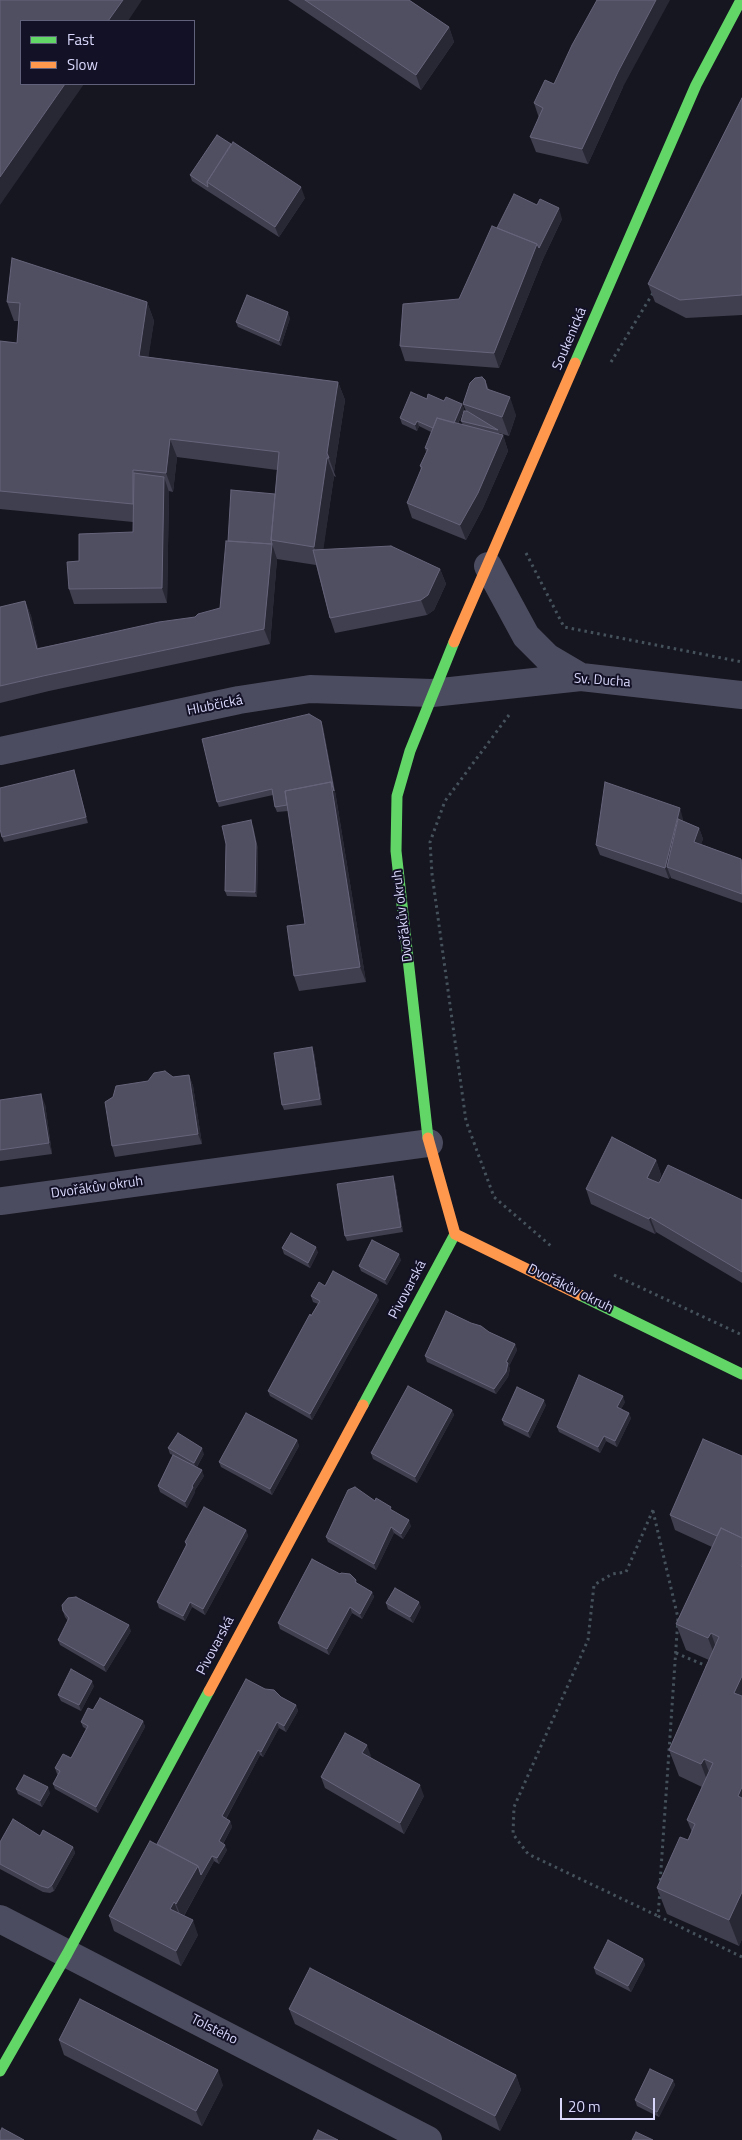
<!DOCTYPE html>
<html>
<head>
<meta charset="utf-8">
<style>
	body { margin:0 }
	#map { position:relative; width:742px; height:2140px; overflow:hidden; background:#161620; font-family:"Titillium Web",sans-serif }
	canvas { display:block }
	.legend { position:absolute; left:20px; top:20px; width:175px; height:65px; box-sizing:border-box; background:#131125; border:1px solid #62617b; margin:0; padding:6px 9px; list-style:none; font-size:15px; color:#d9d8fc }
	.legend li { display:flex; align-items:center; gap:10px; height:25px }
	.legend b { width:25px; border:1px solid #62617b }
	.scale { position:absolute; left:560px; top:2098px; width:95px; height:22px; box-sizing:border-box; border:2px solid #d9d8fc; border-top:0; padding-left:6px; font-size:15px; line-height:18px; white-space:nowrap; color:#d9d8fc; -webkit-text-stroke:4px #131125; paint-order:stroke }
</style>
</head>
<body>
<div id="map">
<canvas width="742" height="2140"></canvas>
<ul class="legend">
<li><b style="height:6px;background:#63d668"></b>Fast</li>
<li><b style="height:6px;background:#ff974d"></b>Slow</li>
</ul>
<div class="scale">20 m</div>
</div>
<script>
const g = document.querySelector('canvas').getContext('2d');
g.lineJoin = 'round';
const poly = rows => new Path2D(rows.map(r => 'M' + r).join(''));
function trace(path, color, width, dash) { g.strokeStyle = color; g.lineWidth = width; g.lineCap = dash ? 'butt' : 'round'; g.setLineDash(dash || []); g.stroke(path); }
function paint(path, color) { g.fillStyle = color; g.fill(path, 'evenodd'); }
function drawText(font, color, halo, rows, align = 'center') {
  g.font = font + ' "Titillium Web",sans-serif'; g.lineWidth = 4; g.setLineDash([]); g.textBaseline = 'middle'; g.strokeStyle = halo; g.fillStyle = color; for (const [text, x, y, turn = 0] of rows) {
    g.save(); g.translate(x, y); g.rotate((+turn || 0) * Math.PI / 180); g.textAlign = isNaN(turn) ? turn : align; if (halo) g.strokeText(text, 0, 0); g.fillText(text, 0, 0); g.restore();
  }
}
trace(poly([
	[611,362,653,293],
	[526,553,564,627,742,662],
	[509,715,445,801,430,842,432,874,466,1121,494,1197,551,1246],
	[614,1275,742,1335],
	[653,1510,626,1572,612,1574,594,1585,588,1640,514,1807,513,1834,528,1854,658,1916],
	[653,1511,678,1618,660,1884],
	[676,1653,709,1667],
	[660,1890,658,1916,742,1957]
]), '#45525c', 3, [2.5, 4]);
trace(poly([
	[488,566,526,636,547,657,581,677],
	[0,751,239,700,310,689,432,693,581,677,742,695],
	[2,1201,429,1143],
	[0,1919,428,2140]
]), '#4c4c60', 28);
trace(poly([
	[575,363,696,85,741,0],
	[428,1138,396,851,397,796,410,751,454,642],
	[580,1295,742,1374],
	[363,1405,455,1234],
	[0,2071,67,1954,209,1691]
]), '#63d668', 11);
trace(poly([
	[454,642,575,363],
	[428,1138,455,1234,580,1295],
	[209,1691,363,1405]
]), '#ff974d', 11);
paint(poly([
	[288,0,409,0,449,27,454,42,421,90],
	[554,84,623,87,588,164,536,152,530,137,539,118,534,103],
	[742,98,742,315,686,318,655,302,648,284],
	[190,175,305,198,279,237,192,181],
	[562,219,543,259,499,368,405,361,400,346,459,299,497,228],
	[7,302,147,302,154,321,148,357,338,382,345,400,334,472,336,477,334,476,323,549,440,569,446,584,434,610,427,615,335,633,330,618,316,565,277,559,270,644,49,691,0,703,0,607,25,601,31,616,38,648,195,617,220,608,228,541,275,494,277,470,177,457,173,492,169,491,167,603,74,604,69,589,79,561,133,532,133,522,0,509,0,341,17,343,19,321,14,321],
	[290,318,281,346,238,327,236,322],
	[485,380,489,390,516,415,509,436,499,433,500,435,503,435,508,451,483,508,466,540,412,518,407,503,421,470,420,466,426,452,425,448,431,432,419,426,417,431,402,424,400,418,427,399,462,404,464,409,458,424,463,425,461,421,466,411,463,404],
	[321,721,323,727,336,797,366,982,299,991,294,976,305,924,288,811,277,812,275,807,273,795,219,807,217,802],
	[74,770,88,823,4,842,2,837],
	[683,819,683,821,699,828,703,839,701,844,742,860,742,903,671,878,670,875,669,879,600,855,596,845],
	[253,826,258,849,257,897,227,896,225,891],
	[312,1047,314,1053,322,1105,284,1110,282,1105],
	[189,1075,193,1086,202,1144,115,1157,112,1146,173,1077],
	[0,1100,45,1104,52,1154,0,1161],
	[656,1160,661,1175,658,1183,742,1200,742,1283,656,1232,655,1234,591,1204,586,1189],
	[395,1182,403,1232,347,1241,345,1236],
	[282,1248,318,1252,310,1268,284,1254],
	[401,1260,387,1285,361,1271,359,1266],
	[325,1286,379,1300,312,1420,270,1396,268,1391,318,1304,313,1302,311,1296],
	[489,1332,515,1344,517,1350,509,1366,510,1369,508,1377,496,1394,427,1362,425,1356],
	[625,1402,621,1409,631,1418,617,1447,606,1441,600,1453,559,1432,557,1427],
	[546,1405,530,1438,504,1425,502,1420],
	[452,1410,454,1415,417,1483,373,1459,371,1453],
	[297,1440,299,1446,272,1495,221,1467,219,1462],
	[168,1448,204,1454,197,1467,204,1476,195,1490,195,1492,187,1508,160,1492,158,1486,173,1455,170,1454],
	[742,1456,742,1939,739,1946,667,1914,657,1888,688,1840,692,1832,687,1820,702,1787,679,1776,669,1750,709,1660,686,1650,676,1624,712,1547,675,1530,670,1515],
	[375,1501,393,1511,411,1526,403,1539,394,1533,376,1570,328,1542,326,1537],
	[246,1530,248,1536,205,1615,192,1607,185,1621,159,1608,157,1602,186,1546,185,1542],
	[340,1574,356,1580,357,1584,372,1592,374,1597,362,1619,352,1613,329,1655,280,1629,278,1623],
	[386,1603,421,1607,413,1623,388,1609],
	[63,1611,131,1631,106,1672,60,1645,58,1640,68,1621,65,1617],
	[94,1686,81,1711,61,1701,58,1695],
	[281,1697,296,1705,298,1711,286,1732,279,1728,263,1757,260,1755,226,1819,230,1821,232,1827,223,1844,227,1850,219,1864,214,1861,184,1916,198,1935,181,1966,114,1931,109,1916,157,1844],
	[93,1710,143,1721,145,1727,98,1813,55,1789,53,1784,58,1775,57,1774,55,1768,71,1758,86,1729,83,1727,81,1722],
	[371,1756,370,1757,424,1796,404,1834,325,1788,321,1777],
	[16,1789,50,1793,42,1807,18,1794],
	[40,1836,73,1847,75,1853,54,1891,50,1893,43,1892,0,1869,0,1842],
	[643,1959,645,1965,631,1992,596,1974,594,1968],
	[289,2009,516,2075,521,2090,500,2131,295,2024],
	[59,2040,223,2085,202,2126,64,2055],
	[673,2080,675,2085,659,2117,637,2106,635,2100]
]), '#403f4f');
paint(poly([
	[123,0,142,0,128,21,108,21],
	[656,0,670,0,623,87,588,164,582,149,618,72],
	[449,27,454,42,421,90,416,75],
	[65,84,84,84,0,205,0,177],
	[301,187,305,198,279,237,275,227],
	[559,208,562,219,543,259,499,368,494,353,537,244],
	[147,302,154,321,146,374,139,356],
	[288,312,290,318,281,346,279,341],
	[338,382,345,400,334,472,327,453],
	[510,397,516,415,509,436,502,417],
	[462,404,464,409,452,436,450,431],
	[417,421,419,426,417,431,415,425],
	[503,435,508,451,483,508,466,540,460,525],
	[170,439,177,457,173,492,166,473],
	[327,458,334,476,321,566,314,547],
	[164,477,169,492,167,603,162,588],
	[272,544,277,559,270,644,264,629],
	[440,569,446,584,434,610,427,615,421,600],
	[25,601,31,616,42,664,37,649],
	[321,721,323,727,336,797,366,982,360,967],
	[74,770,76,776,88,823,86,817],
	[680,808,683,819,672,869,667,867,670,875,669,879,665,868],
	[251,820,258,849,257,897,255,892],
	[699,828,703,839,698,853,694,842],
	[312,1047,314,1053,322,1105,320,1099],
	[189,1075,193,1086,202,1144,198,1134],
	[41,1094,45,1104,52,1154,49,1143],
	[656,1160,661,1175,653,1193,647,1178],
	[393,1176,395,1182,403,1232,401,1227],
	[650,1217,656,1232,655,1234,649,1219],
	[316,1247,318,1252,310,1268,308,1263],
	[399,1254,401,1260,387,1285,385,1280],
	[377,1295,379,1300,312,1420,310,1414],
	[515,1344,517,1350,509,1366,510,1369,508,1377,496,1394,494,1389],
	[623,1396,625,1402,619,1413,617,1407],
	[544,1400,546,1405,530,1438,528,1432],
	[452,1410,454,1415,417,1483,415,1477],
	[629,1413,631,1418,617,1447,615,1441],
	[604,1436,606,1441,600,1453,598,1447],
	[297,1440,299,1446,272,1495,270,1489],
	[202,1448,204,1454,196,1468,194,1463],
	[202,1470,204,1476,195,1490,195,1492,187,1508,185,1502,192,1486],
	[409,1520,411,1526,403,1539,401,1534],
	[391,1527,394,1533,376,1570,374,1564],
	[246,1530,248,1536,205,1615,203,1609],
	[372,1592,374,1597,362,1619,360,1614],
	[190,1602,192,1607,185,1621,183,1616],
	[419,1602,421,1607,413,1623,410,1617],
	[350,1607,352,1613,329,1655,327,1649],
	[129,1625,131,1631,106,1672,104,1666],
	[711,1633,720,1659,718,1664,708,1638],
	[742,1676,742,1714,734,1693],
	[92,1681,94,1686,81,1711,79,1705],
	[296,1705,298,1711,286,1732,284,1726],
	[143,1721,145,1727,98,1813,96,1807],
	[277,1722,279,1728,263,1757,261,1752],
	[367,1745,371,1756,366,1764,362,1753],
	[258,1750,260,1755,224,1822,222,1816],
	[704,1759,714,1785,711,1791,701,1764],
	[420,1785,424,1796,404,1834,400,1823],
	[48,1787,50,1793,42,1807,40,1801],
	[742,1787,742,1808,738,1796],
	[230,1821,232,1827,221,1847,219,1841],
	[225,1845,227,1850,219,1864,217,1858],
	[73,1847,75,1853,54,1891,52,1885],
	[212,1856,214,1861,182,1919,176,1904,198,1866],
	[742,1892,742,1939,739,1946,729,1920],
	[174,1902,180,1917,170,1909],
	[193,1920,198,1935,181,1966,176,1951],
	[643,1959,645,1965,631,1992,628,1986],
	[218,2070,223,2085,202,2126,196,2111],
	[516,2075,521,2090,500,2131,495,2116],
	[673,2080,675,2085,659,2117,657,2112]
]), '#282734');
const building = poly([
	[0,0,123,0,108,21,21,21,21,84,65,84,0,177,0,0],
	[305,0,409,0,449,27,416,75,305,0],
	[597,0,656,0,618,72,582,149,530,137,543,108,534,103,545,80,554,84,572,45,597,0],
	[742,98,742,295,680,300,648,284,742,98],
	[217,135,231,144,207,182,208,187,190,175,217,135],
	[233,142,301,187,275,227,207,182,233,142],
	[514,194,537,205,540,199,559,208,539,248,537,244,497,228,514,194],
	[492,226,537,244,494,353,400,346,403,304,459,299,492,226],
	[12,258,147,302,139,356,338,382,327,453,329,458,327,458,314,547,271,540,279,452,170,439,166,473,133,470,133,504,0,491,0,341,17,343,20,303,7,302,12,258],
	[247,295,288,312,279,341,236,322,247,295],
	[482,377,485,380,487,389,510,397,502,417,463,404,470,383,475,378,482,377],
	[411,392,427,399,428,394,444,401,446,397,462,404,454,423,437,418,433,428,417,421,415,425,400,418,411,392],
	[464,411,467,411,498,430,461,421,464,411],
	[437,418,503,435,478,493,460,525,407,503,422,467,420,466,428,449,425,448,437,418],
	[134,473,164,477,162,588,69,589,67,562,79,561,79,534,133,532,134,473],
	[231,490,275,494,271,540,272,544,228,541,231,490],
	[226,541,272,544,264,629,43,676,0,686,0,607,25,601,37,649,159,622,195,617,198,614,220,608,226,541],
	[391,546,440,569,428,595,421,600,330,618,313,550,391,546],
	[309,714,321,721,334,791,331,782,285,791,287,805,275,807,272,789,217,802,202,739,309,714],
	[74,770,86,817,2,837,0,829,0,788,74,770],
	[331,782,360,967,294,976,287,926,305,924,285,791,331,782],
	[605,782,680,808,665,868,596,845,605,782],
	[678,819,699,828,694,842,741,859,742,894,667,867,678,819],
	[251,820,256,844,255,892,225,891,226,844,222,826,251,820],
	[312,1047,320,1099,282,1105,274,1053,312,1047],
	[165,1071,173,1077,189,1075,198,1134,112,1146,105,1102,113,1097,116,1086,148,1081,154,1073,165,1071],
	[41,1094,49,1143,0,1150,0,1100,41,1094],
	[612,1137,656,1160,647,1178,659,1183,668,1165,742,1200,742,1272,650,1217,649,1219,586,1189,612,1137],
	[393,1176,401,1227,345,1236,337,1184,393,1176],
	[291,1233,316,1247,308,1263,282,1248,291,1233],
	[372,1240,399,1254,385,1280,359,1266,372,1240],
	[333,1271,377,1295,310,1414,268,1391,310,1314,311,1316,320,1301,311,1296,319,1282,325,1286,333,1271],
	[446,1311,471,1323,481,1326,489,1332,515,1344,506,1362,508,1363,506,1372,494,1389,425,1356,446,1311],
	[579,1375,623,1396,617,1407,629,1413,615,1441,604,1436,598,1447,557,1427,579,1375],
	[408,1386,452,1410,415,1477,371,1453,408,1386],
	[517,1387,544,1400,528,1432,502,1420,517,1387],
	[246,1413,297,1440,270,1489,219,1462,246,1413],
	[178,1433,202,1448,194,1463,168,1448,178,1433],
	[703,1439,742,1456,742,1538,721,1528,717,1536,670,1515,703,1439],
	[173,1455,202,1470,192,1486,193,1487,185,1502,158,1486,173,1455],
	[355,1487,375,1501,376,1498,391,1507,390,1509,409,1520,401,1534,391,1527,374,1564,326,1537,348,1490,355,1487],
	[204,1507,246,1530,203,1609,190,1602,183,1616,157,1602,187,1544,185,1542,204,1507],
	[721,1528,742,1538,742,1564,741,1566,742,1567,742,1676,734,1693,742,1696,742,1787,738,1796,742,1798,742,1892,729,1920,657,1888,680,1837,688,1840,695,1824,687,1820,713,1763,704,1759,701,1764,669,1750,719,1637,711,1633,708,1638,676,1624,721,1528],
	[312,1559,340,1574,341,1573,350,1574,356,1580,355,1582,372,1592,360,1614,350,1607,327,1649,278,1623,312,1559],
	[395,1588,419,1602,410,1617,386,1603,395,1588],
	[76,1597,129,1625,104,1666,58,1640,69,1618,63,1611,62,1605,68,1598,76,1597],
	[71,1669,92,1681,79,1705,58,1695,71,1669],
	[246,1679,265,1689,274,1690,281,1697,296,1705,284,1726,277,1722,261,1752,258,1750,222,1816,230,1821,219,1841,225,1845,217,1858,212,1856,201,1875,198,1866,157,1844,246,1679],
	[100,1698,143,1721,96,1807,53,1784,60,1771,55,1768,63,1754,71,1758,88,1726,81,1722,88,1708,93,1710,100,1698],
	[345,1733,367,1745,362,1753,420,1785,400,1823,321,1777,345,1733],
	[24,1775,48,1787,40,1801,16,1789,24,1775],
	[13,1819,40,1836,43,1830,73,1847,52,1885,48,1888,41,1886,0,1864,0,1842,13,1819],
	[150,1841,198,1866,176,1904,174,1902,170,1909,193,1920,176,1951,109,1916,150,1841],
	[608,1940,643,1959,628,1986,594,1968,608,1940],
	[310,1968,516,2075,495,2116,289,2009,310,1968],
	[80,1999,218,2070,196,2111,59,2040,80,1999],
	[650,2069,673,2080,657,2112,635,2100,650,2069],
	[2,2128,24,2140,0,2140,0,2132,2,2128],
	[318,2130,338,2140,313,2140,318,2130],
	[636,2132,653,2140,632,2140,636,2132]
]);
paint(building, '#504f62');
trace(building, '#66647a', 1);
drawText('14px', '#d9d8fc', '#131125', [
	["Soukenická",570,339,-67],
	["Sv. Ducha",602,681,4],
	["Hlubčická",215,706,-11],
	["Dvořákův okruh",403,916,-97],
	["Dvořákův okruh",97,1188,-8],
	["Dvořákův okruh",570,1289,26],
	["Pivovarská",408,1290,-62],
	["Pivovarská",216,1646,-62],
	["Tolstého",214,2030,27]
]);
</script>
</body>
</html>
